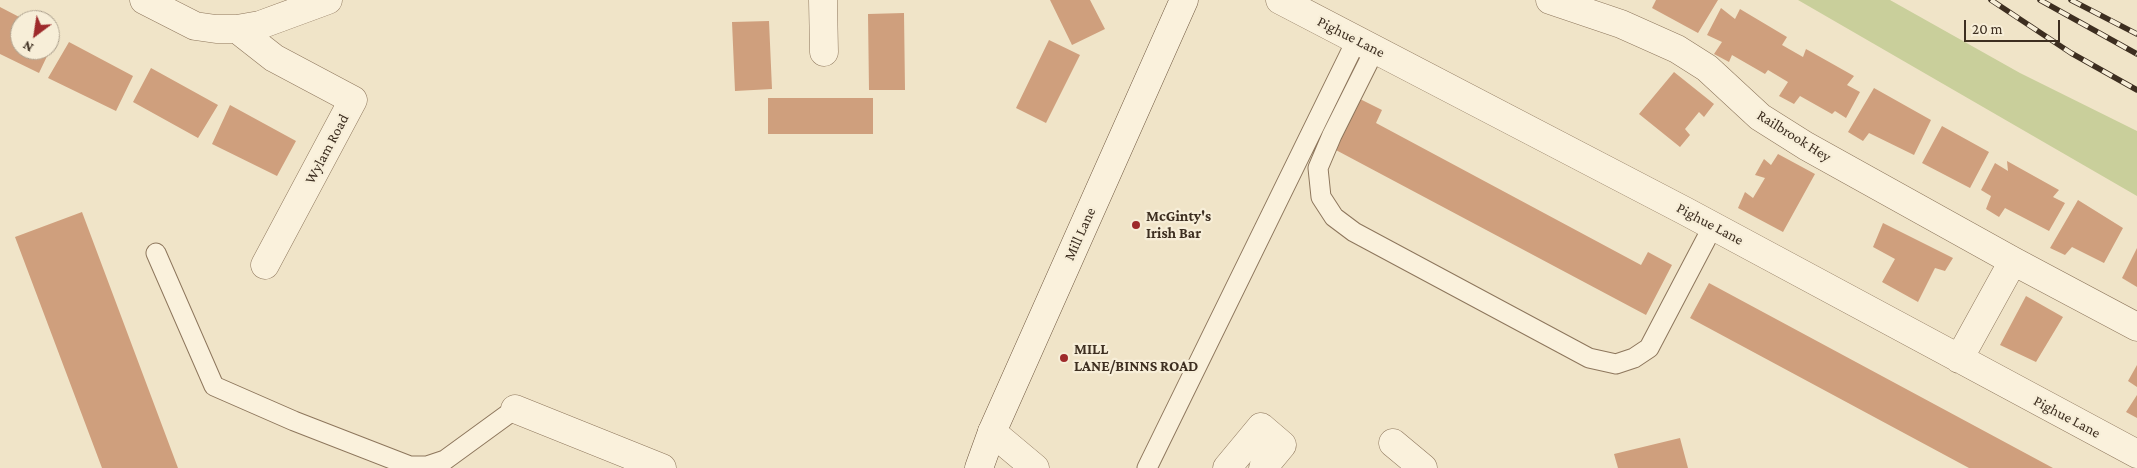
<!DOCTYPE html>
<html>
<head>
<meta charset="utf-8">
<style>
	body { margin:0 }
	#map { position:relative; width:2137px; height:468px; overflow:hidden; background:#f0e4c8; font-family:"Crimson Pro",serif }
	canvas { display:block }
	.north { position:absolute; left:10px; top:10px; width:50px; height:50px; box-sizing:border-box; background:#f7eed8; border:1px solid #ada18e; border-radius:50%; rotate:211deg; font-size:14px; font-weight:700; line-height:20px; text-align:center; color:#3d2e20 }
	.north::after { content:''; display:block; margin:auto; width:18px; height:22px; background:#9e2a2b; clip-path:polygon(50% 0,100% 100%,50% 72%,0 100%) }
	.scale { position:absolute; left:1964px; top:20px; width:96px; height:22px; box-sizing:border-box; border:2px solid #3d2e20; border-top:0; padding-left:6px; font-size:15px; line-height:18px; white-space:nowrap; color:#3d2e20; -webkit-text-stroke:4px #f7eed8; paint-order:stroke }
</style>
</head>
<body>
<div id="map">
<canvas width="2137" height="468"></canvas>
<div class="north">N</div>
<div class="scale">20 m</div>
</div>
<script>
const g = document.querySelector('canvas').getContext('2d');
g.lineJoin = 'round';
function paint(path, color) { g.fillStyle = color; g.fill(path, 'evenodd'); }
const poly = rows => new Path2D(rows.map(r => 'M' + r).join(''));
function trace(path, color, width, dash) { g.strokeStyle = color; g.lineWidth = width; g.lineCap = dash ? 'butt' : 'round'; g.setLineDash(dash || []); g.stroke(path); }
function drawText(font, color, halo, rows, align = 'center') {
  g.font = font + ' "Crimson Pro",serif'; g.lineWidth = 4.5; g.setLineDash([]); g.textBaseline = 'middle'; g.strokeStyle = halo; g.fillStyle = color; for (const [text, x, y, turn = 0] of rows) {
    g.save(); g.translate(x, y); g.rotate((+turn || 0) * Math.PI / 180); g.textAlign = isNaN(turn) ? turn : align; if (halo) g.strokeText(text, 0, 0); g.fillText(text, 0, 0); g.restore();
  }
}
paint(poly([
	[1798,0,1890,0,2020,73,2137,131,2137,196]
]), '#c9cf9b');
paint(poly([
	[1050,0,1090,0,1105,29,1072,45],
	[1656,0,1718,0,1698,33,1652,8],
	[0,7,25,20,20,20,20,50,50,50,39,73,0,54],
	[1721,8,1735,19,1740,9,1787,37,1782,45,1803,57,1806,49,1854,76,1847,85,1860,92,1846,118,1835,111,1832,114,1800,96,1794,104,1779,96,1788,82,1768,70,1765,74,1732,55,1729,62,1714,54,1722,42,1707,35],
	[904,13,905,90,869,90,868,14],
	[769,21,772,89,735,91,732,22],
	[50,32,57,36,50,49],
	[1049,40,1080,55,1046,123,1016,108],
	[69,42,133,76,116,111,48,78],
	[151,68,218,105,198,138,133,102],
	[1674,72,1714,104,1704,117,1699,112,1685,129,1690,135,1680,147,1639,114],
	[1874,88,1931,120,1914,155,1869,133,1863,141,1848,132],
	[768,98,873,98,873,134,768,134],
	[1360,99,1382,110,1376,123,1641,265,1648,252,1672,265,1646,315,1334,149],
	[230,105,296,141,277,176,212,144],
	[1942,126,1989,152,1970,188,1922,163],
	[1778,154,1815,174,1783,232,1738,208,1745,192,1753,198,1765,178,1755,175,1764,159,1771,165],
	[2007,161,2059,190,2053,197,2065,203,2049,231,2005,208,1999,217,1986,209,1991,196,1981,190,1995,163,2008,171],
	[2078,200,2123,228,2104,263,2072,247,2065,255,2050,248],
	[82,212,178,468,102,468,15,237],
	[1883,223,1953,258,1945,271,1935,268,1918,302,1882,282,1895,259,1873,247],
	[2137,248,2137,287,2122,278],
	[1709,283,2053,468,1969,468,1690,318],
	[2026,296,2063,317,2036,362,2000,345],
	[2137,365,2137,387,2128,381],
	[2137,395,2137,418,2126,412],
	[1680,438,1688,468,1618,468,1614,454]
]), '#cf9f7d');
const lane = poly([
	[1375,49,1332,135,1318,168,1321,197,1334,217,1354,232,1589,358,1616,364,1634,358,1649,348,1713,226],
	[156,253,214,386,294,421,410,466,427,466,445,460,515,409],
	[1147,468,1357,39]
]);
const street = poly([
	[144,0,195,26,216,29,237,29,260,25,328,0],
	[823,0,824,52],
	[1280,0,1685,211,2137,454],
	[1550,0,1621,24,1677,49,1707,68,1760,117,1806,146,2013,261,2137,327],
	[237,29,274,58,353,100,265,265],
	[1959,359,2013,261],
	[515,409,662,468],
	[992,432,1035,468],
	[1393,443,1423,468],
	[1227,468,1261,427,1282,445,1263,468]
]);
const secondary = poly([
	[979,468,992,432,1184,0]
]);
trace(lane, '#8d765c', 21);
trace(street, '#8d765c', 29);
trace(secondary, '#6f573f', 29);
trace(lane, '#faf1dc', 19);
trace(street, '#faf1dc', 28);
trace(secondary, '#faf1dc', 28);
const rail = poly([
	[1991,0,2071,53,2137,90],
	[2040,0,2137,54],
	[2071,0,2137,34]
]);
trace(rail, '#3d2e20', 5.5);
trace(rail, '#f7eed8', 4, [11]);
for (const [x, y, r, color] of [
	[1136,225,5,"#9e2a2b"],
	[1064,358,5,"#9e2a2b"]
]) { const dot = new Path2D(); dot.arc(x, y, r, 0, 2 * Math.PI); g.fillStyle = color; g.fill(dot); trace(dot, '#f7eed8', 2); }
drawText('15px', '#3d2e20', '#f7eed8', [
	["Pighue Lane",1351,37,27],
	["Railbrook Hey",1794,136,32],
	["Wylam Road",327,149,-62],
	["Pighue Lane",1710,224,28],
	["Mill Lane",1080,234,-66],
	["Pighue Lane",2067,417,28]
]);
drawText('bold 15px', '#3d2e20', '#f7eed8', [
	["McGinty's",1146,216],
	["Irish Bar",1146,233],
	["MILL",1074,349],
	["LANE/BINNS ROAD",1074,366]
], 'left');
</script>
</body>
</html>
